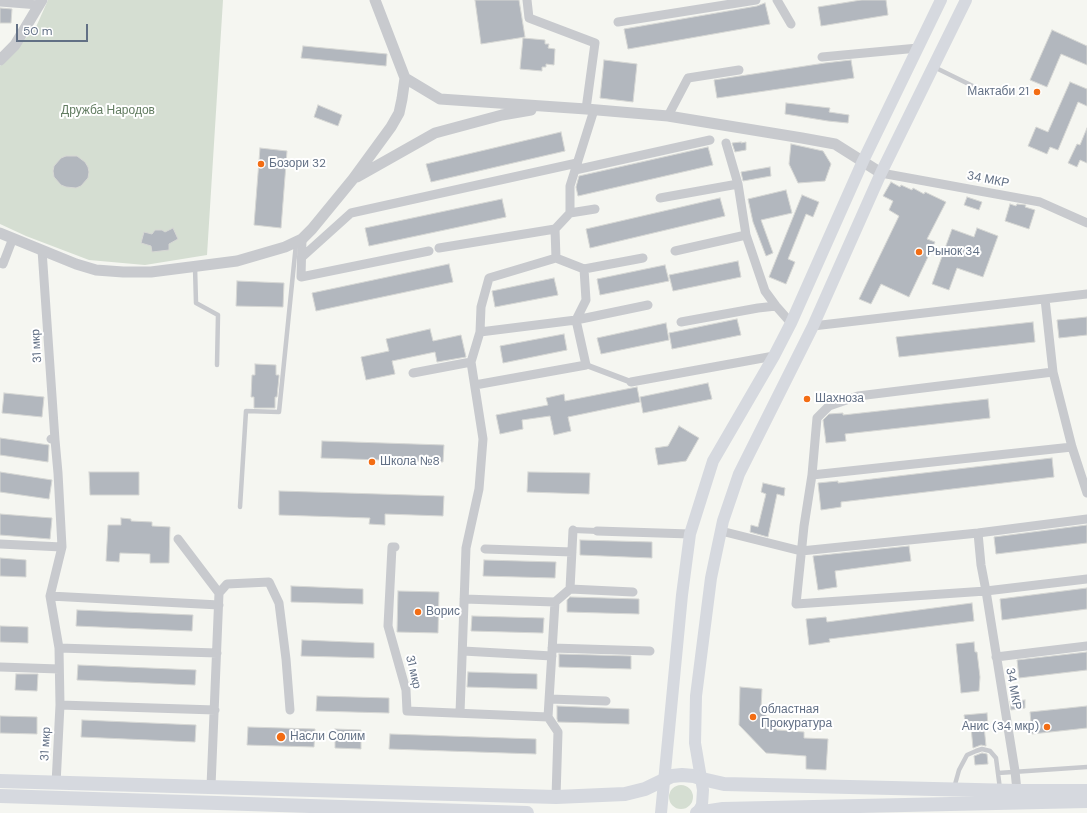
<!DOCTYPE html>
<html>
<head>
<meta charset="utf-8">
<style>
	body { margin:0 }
	#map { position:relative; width:1087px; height:813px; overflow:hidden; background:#f5f6f1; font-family:"DM Sans",sans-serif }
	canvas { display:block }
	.scale { position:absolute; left:16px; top:24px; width:72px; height:18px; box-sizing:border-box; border:2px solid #627085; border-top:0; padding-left:5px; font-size:12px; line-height:14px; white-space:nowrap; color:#627085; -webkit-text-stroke:3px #fff; paint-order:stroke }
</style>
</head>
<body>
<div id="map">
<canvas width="1087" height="813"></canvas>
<div class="scale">50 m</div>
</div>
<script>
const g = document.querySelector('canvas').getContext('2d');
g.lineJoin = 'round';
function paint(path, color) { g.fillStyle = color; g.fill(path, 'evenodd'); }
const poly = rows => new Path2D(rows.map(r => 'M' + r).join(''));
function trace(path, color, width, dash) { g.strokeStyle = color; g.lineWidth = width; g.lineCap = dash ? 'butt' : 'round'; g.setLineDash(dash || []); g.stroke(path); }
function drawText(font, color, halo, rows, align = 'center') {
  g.font = font + ' "DM Sans",sans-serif'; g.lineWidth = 4; g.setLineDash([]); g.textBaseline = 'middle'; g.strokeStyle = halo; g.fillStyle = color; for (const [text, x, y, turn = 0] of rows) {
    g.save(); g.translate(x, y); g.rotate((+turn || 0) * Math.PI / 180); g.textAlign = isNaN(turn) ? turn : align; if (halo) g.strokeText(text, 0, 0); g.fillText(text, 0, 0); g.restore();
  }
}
paint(poly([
	[48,0,223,0,207,255,145,265,89,260,26,236,0,224,0,66,36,27],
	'669 797a12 12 0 1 1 24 0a12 12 0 1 1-24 0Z'
]), '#d5ded2');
const building = poly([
	[475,0,519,0,525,37,481,44,475,0],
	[861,0,886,0,888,15,821,26,818,7,861,0],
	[765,3,770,24,628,49,624,29,757,6,765,3],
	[0,8,12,9,11,23,0,23,0,8],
	[1052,30,1087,46,1087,65,1061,54,1047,87,1030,80,1052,30],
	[523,38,545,40,545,44,549,44,548,48,555,49,554,65,546,64,546,67,542,67,542,71,520,69,523,38],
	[303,46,387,54,386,66,301,58,303,46],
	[604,60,637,64,633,102,600,98,604,60],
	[851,60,854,78,717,98,714,80,825,63,851,60],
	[1070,82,1087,89,1087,106,1078,102,1058,150,1050,147,1047,154,1028,146,1036,127,1048,132,1070,82],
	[786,103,830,108,829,112,849,115,848,123,828,121,785,114,786,103],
	[318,105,342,115,338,126,314,117,318,105],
	[1087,128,1087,163,1080,160,1077,167,1068,163,1077,144,1080,145,1087,128],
	[561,132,565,151,431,182,426,164,561,132],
	[741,142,741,143,746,142,746,150,735,152,732,143,741,142],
	[791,144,823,151,831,164,825,181,798,183,789,164,791,144],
	[708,147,713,165,578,196,576,187,579,176,708,147],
	[260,148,287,151,281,228,254,225,260,148],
	[66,156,77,156,85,162,88,167,89,172,88,178,81,186,76,188,66,187,61,185,54,177,53,171,54,166,61,158,66,156],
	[770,167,771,176,743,181,741,172,770,167],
	[891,182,900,187,901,185,912,190,913,188,924,194,925,192,946,202,927,239,935,242,909,297,881,284,871,304,859,299,899,216,889,210,893,201,883,196,891,182],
	[786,190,792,213,761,220,773,253,766,256,753,222,748,199,786,190],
	[802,195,819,202,813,217,806,214,788,259,795,262,786,284,769,277,802,195],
	[967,197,982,202,979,210,964,205,967,197],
	[720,198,725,216,590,248,586,229,720,198],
	[502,199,506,217,369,246,365,228,502,199],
	[1010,204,1016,206,1017,204,1026,205,1025,207,1035,210,1029,229,1005,221,1010,204],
	[173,228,178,239,169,244,169,250,152,252,151,246,141,243,144,232,152,234,155,230,162,230,165,232,173,228],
	[977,228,998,236,983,277,957,268,949,290,932,284,952,229,974,237,977,228],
	[738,261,741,277,673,291,669,275,738,261],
	[449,264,453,282,316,311,312,293,449,264],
	[665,265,669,281,600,295,597,279,665,265],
	[554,278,558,295,495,307,492,291,554,278],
	[237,281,284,283,283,307,236,306,237,281],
	[1087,317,1087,335,1059,338,1057,320,1087,317],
	[737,319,741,335,672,349,669,333,737,319],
	[1033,322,1035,342,899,357,896,337,1033,322],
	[666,323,669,340,601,354,597,338,666,323],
	[430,329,433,341,461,335,466,357,437,362,435,352,392,361,395,374,366,380,361,357,389,351,386,339,430,329],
	[564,334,567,350,503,363,500,346,564,334],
	[255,364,276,365,276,375,279,375,279,377,277,397,275,397,275,408,254,408,254,397,251,397,252,375,255,375,255,364],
	[708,383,712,399,643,413,640,397,708,383],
	[637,387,640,402,568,417,571,431,554,435,550,416,522,420,523,429,500,434,496,415,548,405,546,398,564,394,565,401,637,387],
	[4,393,44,397,42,417,2,413,4,393],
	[988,399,990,418,845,434,846,441,826,443,823,420,829,414,843,413,843,415,988,399],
	[679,426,699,438,686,461,658,465,655,448,668,446,679,426],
	[0,438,49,445,48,462,0,455,0,438],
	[322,441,444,445,443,462,321,458,322,441],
	[1052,458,1054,477,841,502,841,507,821,510,818,483,838,481,838,483,1052,458],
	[0,472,52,480,49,499,0,492,0,472],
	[89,472,139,472,139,495,90,495,89,472],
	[528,472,590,473,589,494,527,492,528,472],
	[763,483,785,488,784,496,777,494,768,537,750,532,751,525,758,527,766,494,761,492,763,483],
	[279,491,444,496,443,516,385,514,385,525,369,524,370,518,279,515,279,491],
	[0,514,52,518,50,539,0,535,0,514],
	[121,518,131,519,131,521,152,522,152,526,170,527,169,563,150,563,150,554,120,553,119,562,106,561,108,525,121,525,121,518],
	[1087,525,1087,543,996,554,994,537,1087,525],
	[580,540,652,542,652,558,580,555,580,540],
	[909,546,911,561,835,571,837,587,818,590,813,556,909,546],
	[0,558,26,560,26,577,0,576,0,558],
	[484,560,556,562,555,578,483,576,484,560],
	[291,586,363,589,363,604,291,602,291,586],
	[1087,588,1087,609,1002,620,1000,599,1087,588],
	[398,591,439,592,438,633,397,632,398,591],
	[570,597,639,599,639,614,567,612,567,600,570,597],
	[972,603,974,621,829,639,830,642,809,645,806,619,826,617,827,622,972,603],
	[77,610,193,615,192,631,76,626,77,610],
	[472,616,544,618,543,633,471,631,472,616],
	[0,626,28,627,28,643,0,642,0,626],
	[302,640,374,643,374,658,301,656,302,640],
	[974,642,975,652,977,652,980,677,979,691,961,693,956,644,974,642],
	[1087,652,1087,670,1019,678,1017,660,1087,652],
	[559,654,631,656,631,669,559,667,559,654],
	[78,665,196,670,195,685,77,680,78,665],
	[468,672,537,674,537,689,467,687,468,672],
	[16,674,38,674,37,691,15,690,16,674],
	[740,687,762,689,761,709,777,730,804,732,804,738,828,739,826,770,806,769,806,756,766,753,739,725,740,687],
	[317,696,389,698,389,713,316,711,317,696],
	[1025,700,1025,708,1011,710,1010,701,1025,700],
	[557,706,629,709,629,724,558,722,557,719,557,706],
	[1087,706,1087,728,1032,734,1030,712,1087,706],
	[987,713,988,726,984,726,986,746,981,745,973,748,971,727,966,728,964,715,987,713],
	[0,716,37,717,37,734,0,733,0,716],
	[82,720,196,725,195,742,81,737,82,720],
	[248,727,315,729,314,747,247,745,248,727],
	[335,729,361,730,361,749,335,748,335,729],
	[390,734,536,739,536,754,389,749,390,734],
	[982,753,987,754,988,764,975,765,974,756,982,753]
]);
paint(building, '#b2b7be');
trace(building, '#d6d7d4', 1);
trace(poly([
	[934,67,983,91],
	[195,267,196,303,218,315,217,365],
	[240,507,246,411,279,412,296,244],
	[998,773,1087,767],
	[954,788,959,770,967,755,976,751,982,749,990,751,996,758,1000,789]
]), '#c8cace', 4.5);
trace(poly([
	[586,365,631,382],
	[573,530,597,531]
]), '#c8cace', 6);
trace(poly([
	[527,0,529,18,595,43,586,109],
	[777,0,791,24],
	[0,2,39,5],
	[618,22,756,0],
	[822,57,918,48],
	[668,116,688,78,739,70],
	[726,143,738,184,746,235],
	[575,170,710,140],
	[881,173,1040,202,1087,223],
	[660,198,738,184],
	[570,213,595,209],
	[302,239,301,277,429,251],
	[439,248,555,229],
	[42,250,55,440],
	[675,251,746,235,765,291,776,306,791,323],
	[301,258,351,213,577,163],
	[556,258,584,269,643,258],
	[0,263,3,264,13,238],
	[1045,299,1053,372,1072,447,1087,493],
	[681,322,758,308,776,306],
	[813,326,1087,294],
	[480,332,576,320,648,305],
	[1053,372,858,396,829,406,817,418,812,475,804,526,796,604,986,591,1087,579],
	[413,373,471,362],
	[631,382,774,356],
	[475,385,586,365,576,320,586,300,584,269],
	[51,439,55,440,58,473,62,547,50,596,59,648,60,705,56,784],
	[812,475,1072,447],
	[597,531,690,534],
	[721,531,801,551,978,533,1087,519],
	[978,533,981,565,986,591,1015,771,1017,791],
	[178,539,219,593,211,786],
	[0,544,62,547],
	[395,547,392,547,388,626,406,690,407,711,548,717],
	[485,549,572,552],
	[570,589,633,592],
	[219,593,227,584,269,582,279,603,286,659,290,710],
	[50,596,219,605],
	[464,599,555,602],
	[59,648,217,653],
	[552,648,650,651],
	[463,651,552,656],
	[996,657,1087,646],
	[0,667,59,669],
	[550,699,606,701],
	[60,705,215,710],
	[460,713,466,548,479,489,483,439,471,362,480,332,481,307,489,278,556,258,555,229,570,213,570,186,594,110],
	[556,797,558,732,548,717,555,602,570,589,573,530]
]), '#c8cace', 9);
trace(poly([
	[0,60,15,45,42,0],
	[405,78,440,99,586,109,668,116,802,138,835,144,881,173],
	[357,177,435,133,502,115,531,110],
	[0,233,76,264,96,270,123,272,151,272,237,261,285,247,302,239,312,229,353,179,391,127,399,113,402,99,405,78,375,0]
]), '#c8cace', 11);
trace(poly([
	[698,812,702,805,703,790,695,743,696,696,711,578,723,521,739,474,813,326,881,173,966,0],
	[661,813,682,595,690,534,713,461,774,356,791,323,863,161,941,0]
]), '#d6d9df', 12);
trace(poly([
	[0,781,556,797,625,794,645,789,672,776,682,775,694,776,702,779,724,784,1017,791,1087,791],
	[0,796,527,813],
	[697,813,723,809,1087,801]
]), '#d6d9df', 14);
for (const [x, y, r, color] of [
	[1037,92,4,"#f36d14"],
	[261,164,4,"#f36d14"],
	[919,252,4,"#f36d14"],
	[807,399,4,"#f36d14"],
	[372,462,4,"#f36d14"],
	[418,612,4,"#f36d14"],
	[753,717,4,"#f36d14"],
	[1047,727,4,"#f36d14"],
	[281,737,5,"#f36d14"]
]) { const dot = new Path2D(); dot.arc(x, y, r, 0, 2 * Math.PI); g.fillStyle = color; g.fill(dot); trace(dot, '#fff', 1.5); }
drawText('12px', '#627085', '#fff', [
	["Мактаби 21",1029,92,"right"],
	["Бозори 32",269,164],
	["Рынок 34",927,252],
	["Шахноза",815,399],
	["Школа №8",380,462],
	["Ворис",426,612],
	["областная",761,710],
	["Прокуратура",761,724],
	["Анис (34 мкр)",1039,727,"right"],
	["Насли Солим",290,737]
], 'left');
drawText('12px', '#627c61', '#fff', [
	["Дружба Народов",108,111]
]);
drawText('12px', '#627085', '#fff', [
	["34 МКР",988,180,11],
	["31 мкр",37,346,-94],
	["31 мкр",413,672,77],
	["34 МКР",1013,689,80],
	["31 мкр",46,744,-87]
]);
</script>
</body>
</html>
